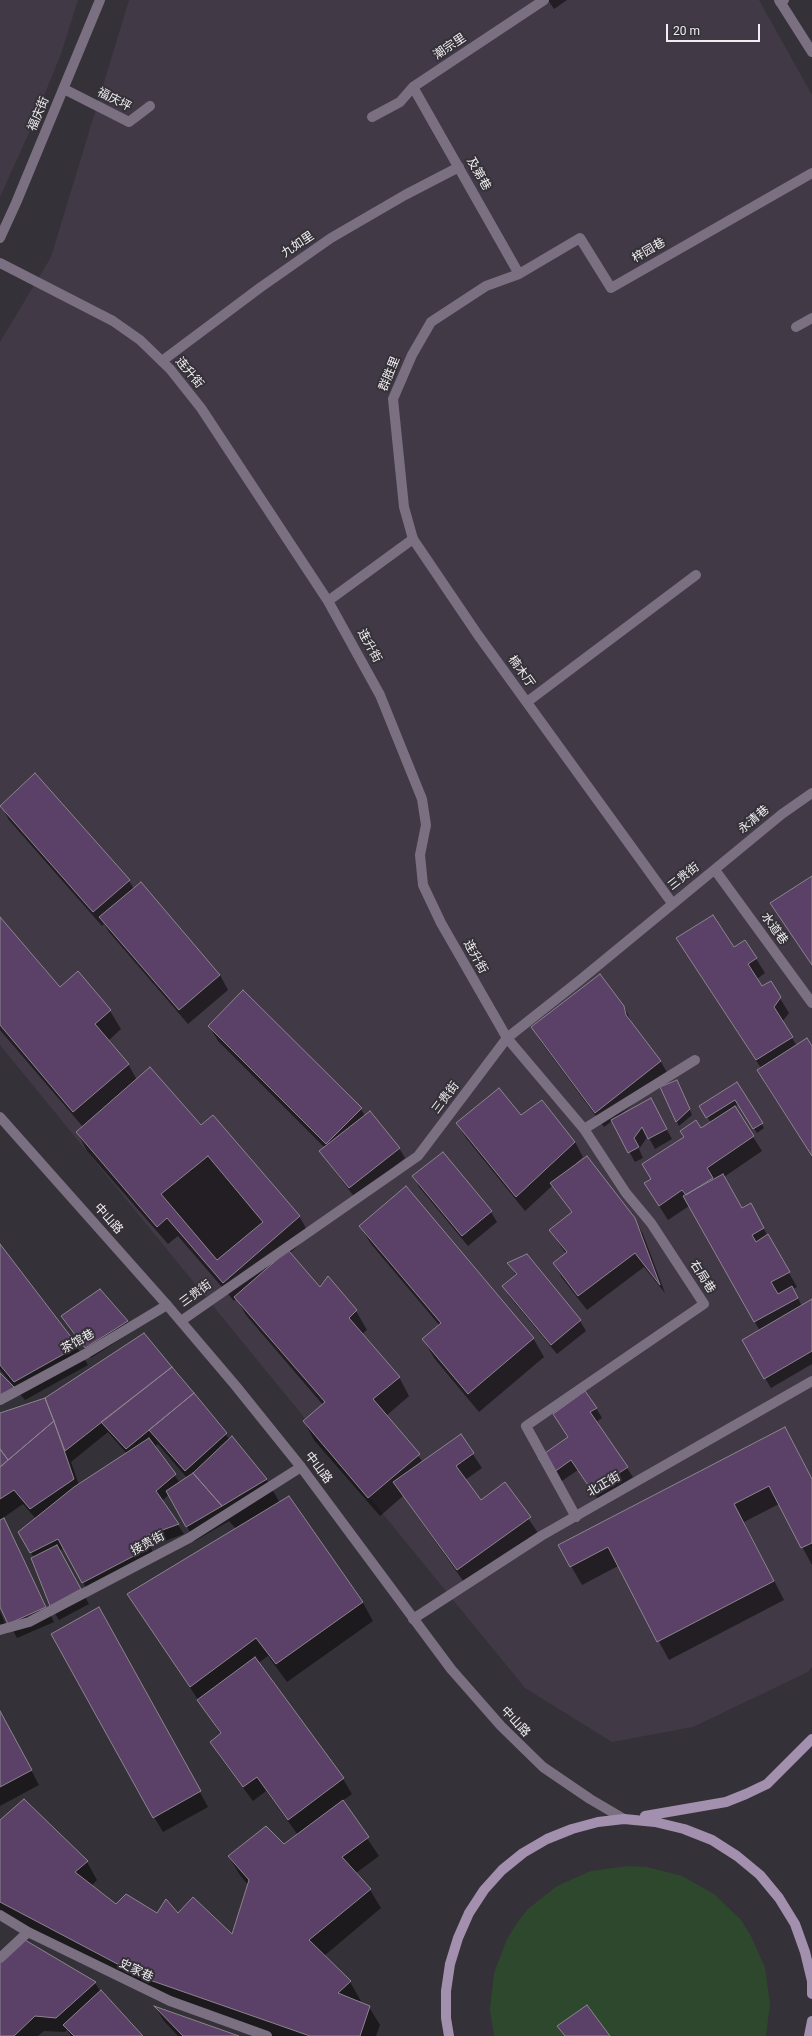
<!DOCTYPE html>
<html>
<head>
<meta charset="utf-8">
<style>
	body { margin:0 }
	#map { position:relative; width:812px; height:2036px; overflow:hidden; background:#353138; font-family:Roboto,sans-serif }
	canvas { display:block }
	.scale { position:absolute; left:666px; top:24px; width:94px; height:18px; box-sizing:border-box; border:2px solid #f1eef2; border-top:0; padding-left:5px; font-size:12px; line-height:14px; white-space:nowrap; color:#f1eef2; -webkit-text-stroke:3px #353138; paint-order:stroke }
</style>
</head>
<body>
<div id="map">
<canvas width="812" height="2036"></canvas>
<div class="scale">20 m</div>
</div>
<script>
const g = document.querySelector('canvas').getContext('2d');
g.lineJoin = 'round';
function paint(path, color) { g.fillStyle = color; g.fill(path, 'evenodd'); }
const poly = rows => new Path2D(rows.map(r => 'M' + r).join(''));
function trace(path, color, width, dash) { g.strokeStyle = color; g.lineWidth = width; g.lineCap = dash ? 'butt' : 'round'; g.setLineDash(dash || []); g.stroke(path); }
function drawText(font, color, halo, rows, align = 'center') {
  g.font = font + ' Roboto,"Noto Sans SC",sans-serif'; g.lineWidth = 4; g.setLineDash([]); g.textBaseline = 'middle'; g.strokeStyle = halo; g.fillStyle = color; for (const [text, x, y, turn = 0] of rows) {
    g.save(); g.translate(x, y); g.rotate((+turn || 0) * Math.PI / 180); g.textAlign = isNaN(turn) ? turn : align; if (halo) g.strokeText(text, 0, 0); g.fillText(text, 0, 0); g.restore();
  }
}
paint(poly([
	[0,0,78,0,61,54,28,135,0,197],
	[129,0,759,0,812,95,812,1667,808,1672,693,1727,612,1742,525,1688,0,1045,0,342,51,257]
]), '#413945');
paint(poly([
	[628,1866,646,1867,682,1876,714,1894,741,1920,751,1936,765,1968,770,2004,766,2036,494,2036,490,2010,494,1973,507,1939,517,1923,528,1909,557,1886,591,1871]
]), '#2e482d');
paint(poly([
	[548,0,567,0,554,9],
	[35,774,129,881,134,889,220,975,228,990,188,1024,109,932,104,924,102,926,9,820,1,805],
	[812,877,812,965,771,904],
	[0,918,59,988,110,1011,121,1029,108,1041,128,1064,137,1080,201,1127,299,1216,310,1235,290,1253,320,1289,328,1278,356,1311,367,1330,362,1334,399,1377,409,1396,386,1416,423,1462,460,1435,482,1468,465,1480,480,1502,505,1484,538,1533,466,1585,403,1496,380,1516,314,1440,304,1421,323,1405,246,1315,236,1298,234,1301,178,1236,168,1244,87,1151,77,1132,83,1127,0,1030],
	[745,941,765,973,757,979,762,987,770,982,789,1013,782,1022,797,1046,812,1047,812,1156,766,1085,758,1070,761,1068,686,953,734,949],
	[624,1006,633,1026,661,1062,669,1076,617,1117,650,1100,672,1139,655,1149,648,1136,639,1149,643,1158,635,1162,612,1121,604,1127,541,1042,532,1027],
	[209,1026,361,1109,365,1116,399,1148,405,1158,355,1198,327,1161,321,1151,325,1148,218,1041],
	[737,1084,764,1128,757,1133,739,1104,734,1107,762,1151,724,1177,742,1210,750,1205,797,1287,793,1289,802,1306,812,1301,812,1364,771,1388,743,1341,760,1331,689,1206,668,1220,654,1198,652,1180,701,1130,711,1123,701,1106],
	[679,1086,692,1115,679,1126,661,1088],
	[521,1116,575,1142,583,1157,576,1163,634,1218,643,1234,665,1293,644,1267,587,1310,562,1278,554,1263,566,1254,550,1230,572,1213,553,1185,525,1211,466,1138,457,1123],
	[443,1153,491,1212,497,1222,468,1246,419,1187,414,1177],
	[360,1226,533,1338,544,1357,479,1412,434,1358,423,1339,440,1326,371,1244],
	[0,1246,77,1347,88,1365,25,1400,0,1369],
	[527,1255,580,1321,586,1331,557,1354,509,1296,503,1286,516,1275,509,1263],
	[62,1316,127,1321,133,1331,91,1358],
	[143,1335,230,1440,266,1479,280,1503,289,1497,363,1603,373,1621,287,1682,268,1656,258,1663,343,1779,352,1794,342,1801,379,1856,356,1873,370,1890,381,1908,324,1956,350,1982,361,2001,358,2003,369,2007,380,2025,376,2036,269,2036,155,1997,0,1914,0,1821,87,1862,97,1880,91,1886,116,1905,158,1914,178,1915,233,1935,248,1885,240,1875,229,1857,284,1846,298,1835,266,1791,253,1801,220,1757,211,1742,221,1735,129,1594,236,1529,229,1521,195,1541,169,1494,162,1501,184,1534,151,1546,154,1559,89,1593,64,1548,59,1551,89,1604,59,1620,50,1606,34,1558,19,1532,36,1519,23,1504,3,1518,54,1622,17,1638,0,1605,0,1414,45,1399],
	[108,1432,127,1454,79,1485,71,1462],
	[158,1444,187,1478,180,1483,154,1447],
	[596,1408,602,1418,596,1422,633,1477,599,1501,578,1470,556,1485,545,1469,569,1438,554,1415],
	[785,1429,812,1479,812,1565,779,1504,744,1522,784,1600,669,1660,618,1566,582,1585,571,1566],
	[0,1611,9,1633,0,1635],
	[107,1623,208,1807,163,1832,154,1817],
	[0,1712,39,1785,0,1806],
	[25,1941,95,1983,101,1992,142,2036,71,2036,67,2030,65,2032,44,2031,38,2036,0,2036,0,1965],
	[156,2008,236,2036,178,2036,164,2021]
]), '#0007');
const building = poly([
	[35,773,130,880,93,912,0,806,35,773],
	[812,876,812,965,770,903,812,876],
	[141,882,220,975,179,1010,99,917,141,882],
	[713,915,734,947,745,940,757,958,748,964,762,986,771,981,781,997,774,1007,793,1037,756,1060,676,938,713,915],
	[0,917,60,987,78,971,111,1010,95,1024,129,1064,73,1112,0,1025,0,917],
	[600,974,624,1006,626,1015,661,1061,595,1113,531,1027,600,974],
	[243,990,362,1108,326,1144,208,1026,243,990],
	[807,1038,812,1046,812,1156,757,1070,807,1038],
	[150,1067,201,1125,213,1115,300,1216,223,1283,167,1218,157,1227,76,1132,150,1067],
	[677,1080,690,1109,676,1122,660,1087,677,1080],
	[737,1082,763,1123,753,1129,735,1100,706,1118,699,1106,737,1082],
	[499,1088,521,1115,542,1100,575,1142,516,1197,456,1123,499,1088],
	[651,1098,667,1129,648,1139,642,1127,634,1138,639,1147,628,1153,611,1120,651,1098],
	[735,1106,754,1136,707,1168,713,1178,686,1195,682,1190,659,1206,644,1183,651,1179,642,1164,684,1137,680,1131,696,1120,701,1128,735,1106],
	[370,1111,400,1148,349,1188,319,1151,370,1111],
	[443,1152,492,1211,462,1236,412,1176,443,1152],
	[208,1156,263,1222,217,1260,161,1194,208,1156],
	[587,1156,635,1218,660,1285,635,1253,578,1296,553,1263,567,1252,549,1230,572,1212,550,1183,587,1156],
	[723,1174,742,1208,751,1203,764,1228,752,1235,756,1242,768,1234,790,1272,771,1282,778,1294,792,1286,798,1298,754,1322,683,1196,723,1174],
	[406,1186,534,1338,468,1394,422,1339,441,1323,359,1226,406,1186],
	[0,1244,78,1346,14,1382,0,1365,0,1244],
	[288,1250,320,1287,328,1276,357,1310,349,1318,400,1377,373,1399,420,1454,368,1498,303,1421,325,1402,234,1297,288,1250],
	[527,1254,581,1320,551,1345,502,1286,517,1274,507,1263,527,1254],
	[100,1289,128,1321,85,1348,61,1316,100,1289],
	[812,1299,812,1351,764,1379,742,1340,812,1299],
	[144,1333,172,1367,65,1451,45,1398,144,1333],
	[172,1367,194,1393,126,1449,101,1422,172,1367],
	[0,1373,15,1388,0,1396,0,1373],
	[585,1391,597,1408,590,1412,628,1467,592,1491,571,1460,550,1475,538,1458,568,1437,553,1414,585,1391],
	[194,1393,227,1433,185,1471,149,1430,194,1393],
	[45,1398,54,1421,8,1460,0,1449,0,1413,45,1398],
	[54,1421,74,1479,30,1509,14,1490,0,1499,0,1467,54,1421],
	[785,1427,812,1479,812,1543,801,1548,769,1486,734,1504,774,1581,657,1642,608,1547,570,1567,558,1545,785,1427],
	[461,1434,474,1453,456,1466,481,1500,505,1482,531,1517,457,1570,393,1482,461,1434],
	[232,1436,267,1479,222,1506,193,1473,232,1436],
	[149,1438,176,1474,156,1491,179,1524,146,1536,149,1548,82,1583,58,1539,30,1553,18,1532,74,1487,149,1438],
	[0,1449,8,1460,0,1467,0,1449],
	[193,1473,222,1506,186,1527,166,1491,193,1473],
	[289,1496,363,1602,276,1664,256,1638,190,1687,127,1594,289,1496],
	[4,1518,46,1607,8,1624,0,1607,0,1520,4,1518],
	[57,1545,81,1589,50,1606,31,1558,57,1545],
	[99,1607,201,1791,153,1818,51,1634,99,1607],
	[255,1657,344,1778,288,1820,257,1777,243,1787,210,1742,221,1733,197,1700,255,1657],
	[0,1711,32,1770,0,1787,0,1711],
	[24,1799,88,1861,75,1872,116,1904,126,1894,157,1913,166,1899,178,1913,193,1897,232,1934,249,1880,228,1856,266,1826,284,1844,343,1800,369,1837,342,1857,371,1889,309,1940,351,1981,338,1993,370,2006,360,2036,310,2036,144,1978,0,1902,0,1820,24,1799],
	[25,1940,96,1982,56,2018,35,2016,14,2036,0,2036,0,1963,25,1940],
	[101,1990,143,2036,74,2036,63,2025,101,1990],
	[587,2005,610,2036,565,2036,557,2026,587,2005],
	[154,2006,239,2036,183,2036,154,2006]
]);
paint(building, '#5b4168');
trace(building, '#8b858d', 1);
trace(poly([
	[413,87,519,274],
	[64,89,129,122,150,106],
	[372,117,400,102,413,87,544,0],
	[796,327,812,318],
	[162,361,261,287,331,238,405,195,459,167],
	[413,539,404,507,393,399,412,355,431,322,486,286,519,274,580,238,611,288,812,173],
	[527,702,696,575],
	[576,1517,526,1426,704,1304,651,1223,626,1193,584,1129,695,1060]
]), '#7b6f82', 10);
trace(poly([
	[779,0,812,52]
]), '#7b6f82', 10);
trace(poly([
	[780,2,784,0],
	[0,238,16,203,100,0],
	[0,263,113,321,140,340,170,369,201,408,328,601,380,695,422,799,426,825,420,855,423,885,441,923,507,1038,584,1129],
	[328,601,413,539,478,635,672,903],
	[715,870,812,1003],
	[181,1321,418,1156,507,1038,579,981,782,814,812,793],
	[0,1400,87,1353,167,1305],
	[413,1619,541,1536,812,1381],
	[0,1630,29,1622,189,1538,301,1467],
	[0,1915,28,1932,170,2001,267,2036],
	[0,1958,28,1932]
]), '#7b6f82', 10);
trace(poly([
	[0,1117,167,1305,235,1385,301,1467,451,1669,501,1726,543,1767,590,1799,624,1819]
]), '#7b6f82', 10);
trace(poly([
	[645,1816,726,1802,746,1794,767,1784,812,1739],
	[449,2036,446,2018,446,1991,450,1964,458,1938,469,1913,484,1890,502,1870,523,1853,547,1839,572,1829,598,1822,624,1819,655,1822,684,1829,712,1840,737,1856,760,1875,779,1898,795,1924,805,1952,812,1981,812,1994],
	[809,2036,812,2021]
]), '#a390ae', 10);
drawText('12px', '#f1eef2', '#353138', [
	["潮宗里",450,47,-34],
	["福庆坪",114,100,27],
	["福庆街",39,114,-67],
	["及第巷",478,174,60],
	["九如里",298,245,-34],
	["梓园巷",649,251,-30],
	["连升街",189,373,50],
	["群胜里",390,374,-68],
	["连升街",369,646,61],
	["楠木厅",521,672,54],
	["永清巷",754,820,-40],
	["三贵街",684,877,-38],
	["水道巷",774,929,54],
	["连升街",475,957,61],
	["三贵街",446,1098,-53],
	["中山路",108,1219,48],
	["右局巷",702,1277,57],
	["三贵街",196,1294,-36],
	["茶馆巷",78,1342,-29],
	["中山路",318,1468,53],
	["北正街",604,1485,-30],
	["接贵街",148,1544,-28],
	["中山路",515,1722,47],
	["史家巷",136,1971,26]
]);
</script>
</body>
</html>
